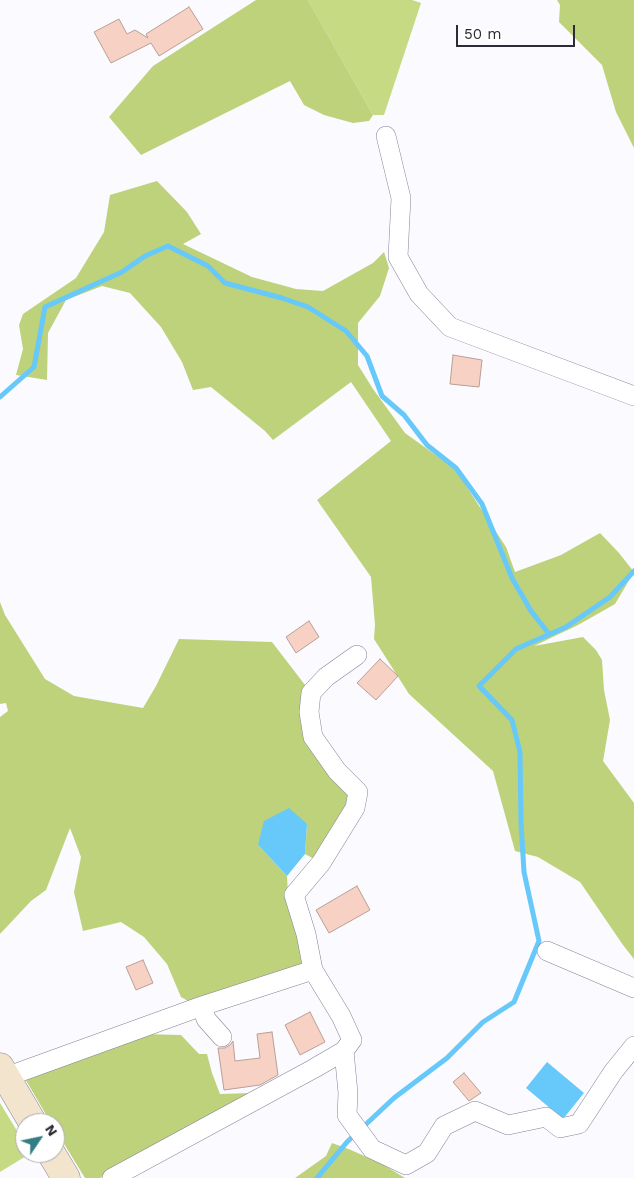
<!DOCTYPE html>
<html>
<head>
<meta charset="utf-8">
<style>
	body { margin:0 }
	#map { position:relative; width:634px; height:1178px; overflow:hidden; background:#fafaff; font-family:"Work Sans",sans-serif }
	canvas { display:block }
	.north { position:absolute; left:15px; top:1113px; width:50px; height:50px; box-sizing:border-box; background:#fff; border:1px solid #ababaf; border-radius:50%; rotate:56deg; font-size:14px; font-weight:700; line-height:20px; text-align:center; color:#2d2c36 }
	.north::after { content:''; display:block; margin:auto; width:18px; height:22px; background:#357d84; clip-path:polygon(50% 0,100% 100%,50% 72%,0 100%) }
	.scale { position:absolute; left:456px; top:25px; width:119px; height:22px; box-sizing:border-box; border:2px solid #2d2c36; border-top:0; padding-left:6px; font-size:15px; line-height:18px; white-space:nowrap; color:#2d2c36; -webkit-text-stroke:4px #fff; paint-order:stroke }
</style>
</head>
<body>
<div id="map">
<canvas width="634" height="1178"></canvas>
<div class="north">N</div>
<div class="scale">50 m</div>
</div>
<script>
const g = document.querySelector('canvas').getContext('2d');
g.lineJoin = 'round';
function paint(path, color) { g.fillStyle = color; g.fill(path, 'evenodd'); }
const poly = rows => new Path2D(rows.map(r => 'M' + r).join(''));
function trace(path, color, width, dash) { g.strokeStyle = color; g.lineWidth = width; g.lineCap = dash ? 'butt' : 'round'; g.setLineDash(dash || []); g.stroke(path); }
paint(poly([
	[308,0,412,0,421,3,384,115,373,115],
	[0,1103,25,1144,25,1153,31,1153,0,1172]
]), '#c5da82');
paint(poly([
	[256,0,308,0,373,115,369,121,353,123,324,115,304,105,290,81,141,155,109,117,153,66],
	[557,0,634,0,634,148,616,112,602,65,559,22,560,5],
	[157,181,187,212,201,234,183,244,252,277,296,289,323,291,373,263,384,252,389,268,380,296,358,323,358,365,373,389,405,433,455,469,506,547,515,572,561,555,600,533,619,553,634,572,615,604,578,625,534,646,583,637,596,650,602,660,604,690,610,720,603,761,634,803,634,959,623,945,580,882,538,857,515,851,493,771,409,694,374,639,375,625,371,577,317,500,391,441,351,382,273,440,265,431,211,387,193,390,182,362,161,327,130,293,102,286,66,300,48,333,47,380,16,375,23,349,19,325,23,314,76,278,104,232,110,195],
	[0,602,5,615,45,679,74,696,143,708,156,686,179,639,272,642,305,685,304,708,350,792,347,813,316,860,305,854,307,824,258,845,287,876,288,895,307,970,202,1009,181,997,167,964,144,937,121,922,83,931,74,892,81,857,70,828,46,890,31,901,0,934,0,717,8,711,6,703,0,704],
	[141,1034,181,1035,199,1054,207,1054,212,1073,220,1094,252,1093,100,1178,85,1178,55,1129,55,1123,51,1123,24,1077],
	[332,1143,351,1150,382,1164,405,1178,295,1178,326,1156]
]), '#bdd27a');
paint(poly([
	[289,808,307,824,305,854,287,876,258,845,264,821],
	[547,1062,584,1093,563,1119,526,1088]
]), '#67c8fa');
trace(poly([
	[0,397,34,367,45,307,122,272,145,256,168,246,208,266,225,283,282,298,308,307,346,331,367,356,382,396,404,415,427,445,456,468,482,504,512,578,531,611,549,634],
	[317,1178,347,1142,394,1098,447,1058,483,1022,514,1002,539,941,524,872,521,823,520,752,512,720,479,686,516,649,566,627,610,597,634,571]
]), '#67c8fa', 5);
const building = poly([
	[189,7,203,29,159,56,151,43,111,63,94,32,119,19,127,34,135,30,148,38,146,34,189,7],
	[453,355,482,360,479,387,450,384,453,355],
	[309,621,319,637,296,653,286,637,309,621],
	[380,659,398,676,376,700,357,683,380,659],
	[357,886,370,910,329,933,316,910,357,886],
	[143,960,153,983,136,990,126,967,143,960],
	[310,1012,325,1042,300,1055,285,1025,310,1012],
	[272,1032,278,1075,260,1085,224,1090,218,1048,225,1048,230,1045,233,1041,235,1061,260,1058,257,1034,272,1032],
	[464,1073,481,1093,469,1101,453,1082,464,1073]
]);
paint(building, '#f6d1c4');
trace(building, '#b99f96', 1);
const street = poly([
	[386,136,401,198,398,257,419,294,450,327,634,396],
	[547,951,634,988],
	[202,1006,206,1019,222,1037],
	[344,1051,352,1040,341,1016,313,970,306,934,294,895,321,863,355,808,358,792,337,771,313,737,309,712,311,693,326,677,357,655],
	[6,1077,202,1006,313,970],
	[112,1178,313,1069,344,1051,348,1093,347,1115,372,1149,406,1165,427,1153,444,1126,475,1111,508,1125,546,1117,560,1128,579,1124,613,1072,634,1046]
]);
const secondary = poly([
	[0,1067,33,1123],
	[51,1153,66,1178]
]);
trace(street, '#848298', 20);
trace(secondary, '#848298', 29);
trace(street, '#fff', 19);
trace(secondary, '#f3e4cd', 28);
</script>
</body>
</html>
